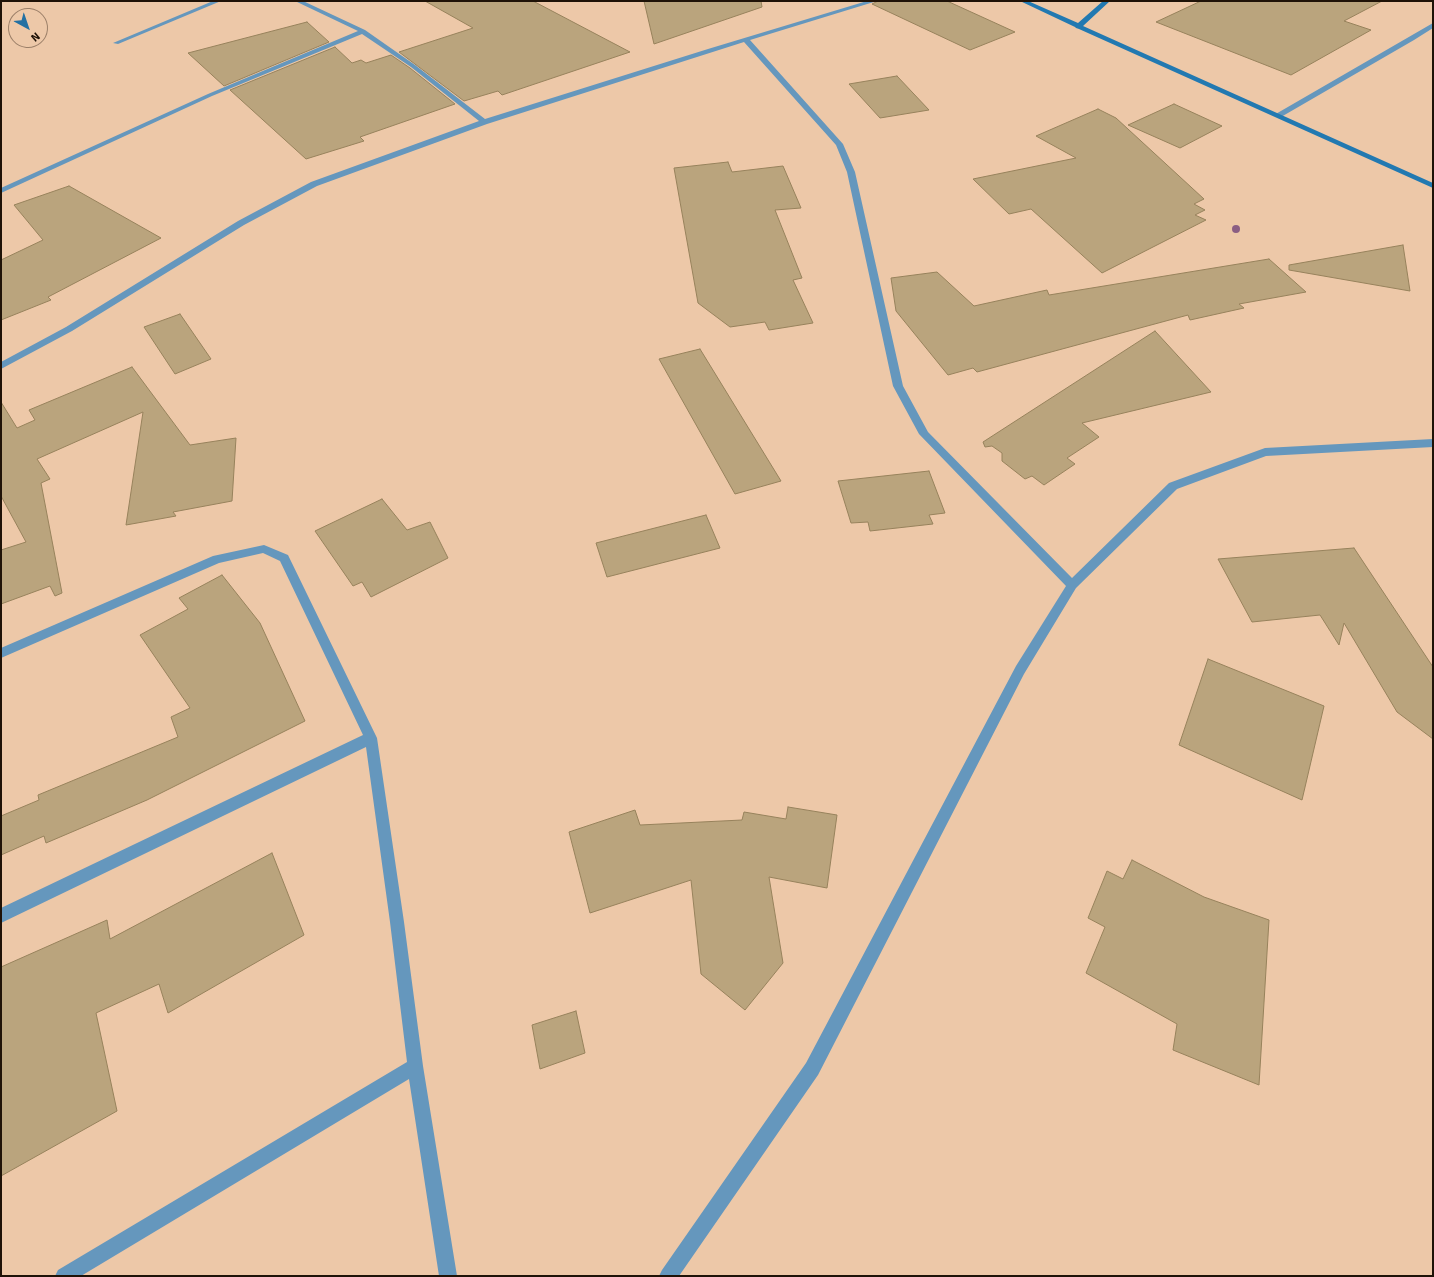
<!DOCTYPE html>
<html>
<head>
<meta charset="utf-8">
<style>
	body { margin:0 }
	#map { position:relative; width:1434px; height:1277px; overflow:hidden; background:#edc8a8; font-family:Signika,sans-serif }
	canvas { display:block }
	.frame { position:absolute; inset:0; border:2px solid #1f1207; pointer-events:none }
	.north { position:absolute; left:8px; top:8px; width:40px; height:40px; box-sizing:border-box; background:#edc8a8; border:1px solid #9b7f68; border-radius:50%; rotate:140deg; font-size:11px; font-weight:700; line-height:16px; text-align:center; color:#1f1207 }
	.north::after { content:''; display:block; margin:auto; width:14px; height:18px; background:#2370a2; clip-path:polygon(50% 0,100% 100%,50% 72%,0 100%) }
</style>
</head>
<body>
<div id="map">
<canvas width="1434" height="1277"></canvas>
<div class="frame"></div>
<div class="north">N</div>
</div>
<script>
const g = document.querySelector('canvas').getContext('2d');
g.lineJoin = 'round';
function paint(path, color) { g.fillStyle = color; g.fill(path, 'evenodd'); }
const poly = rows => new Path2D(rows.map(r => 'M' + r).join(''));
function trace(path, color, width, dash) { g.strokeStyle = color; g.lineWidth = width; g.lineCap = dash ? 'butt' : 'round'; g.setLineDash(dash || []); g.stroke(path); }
const building = poly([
	[425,1,533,1,630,52,502,95,498,91,464,101,399,52,473,28,425,1],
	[644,1,761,1,762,7,654,44,644,1],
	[878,1,947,1,1015,32,970,50,872,4,878,1],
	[1201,1,1382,1,1344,21,1371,30,1291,75,1156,22,1201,1],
	[307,22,329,42,224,86,188,53,307,22],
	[335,47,352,63,361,60,366,63,391,55,410,68,455,104,360,137,364,141,306,159,230,90,335,47],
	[897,76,929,110,880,118,849,84,897,76],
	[1174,104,1222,126,1180,148,1128,125,1174,104],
	[1098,109,1116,118,1204,199,1194,204,1205,210,1195,215,1206,220,1102,273,1031,209,1009,214,973,179,1076,158,1036,136,1098,109],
	[728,162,732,172,783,166,801,208,775,210,802,278,793,280,813,323,769,330,765,322,730,327,698,303,674,168,728,162],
	[69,186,161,238,48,297,51,300,1,320,1,260,43,240,14,205,69,186],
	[1403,245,1410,291,1289,270,1289,265,1403,245],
	[1269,259,1306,292,1239,304,1244,308,1190,320,1188,315,977,372,973,368,948,375,896,311,891,278,937,272,974,306,1047,290,1049,295,1269,259],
	[180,314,211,359,175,374,144,327,180,314],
	[1155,331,1211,392,1082,423,1099,437,1067,458,1075,464,1044,485,1032,476,1025,479,1002,461,1002,453,992,446,985,447,983,442,1155,331],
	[700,349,781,481,735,494,659,359,700,349],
	[132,367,190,445,236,438,232,501,173,512,176,516,126,525,143,412,37,459,50,479,41,483,62,593,55,596,50,586,1,604,1,550,26,542,1,496,1,402,17,428,35,420,29,410,132,367],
	[929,471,945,513,929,515,933,524,870,531,868,522,851,523,838,481,929,471],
	[382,499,407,530,430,522,448,558,371,597,362,582,353,586,315,531,382,499],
	[706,515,720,548,607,577,596,543,706,515],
	[1354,548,1433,667,1433,739,1397,712,1344,623,1339,645,1320,615,1252,622,1218,559,1354,548],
	[222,575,260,623,305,721,147,800,46,843,44,836,1,855,1,816,39,800,38,795,178,737,171,717,190,708,140,635,188,609,179,598,222,575],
	[1208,659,1324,706,1302,800,1179,745,1208,659],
	[788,807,837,815,827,888,769,877,783,963,745,1010,701,974,691,880,590,913,569,832,635,810,640,825,742,820,744,812,786,819,788,807],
	[272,853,304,935,168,1013,159,984,96,1013,117,1111,1,1176,1,967,107,920,110,939,272,853],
	[1132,860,1204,897,1269,920,1259,1085,1173,1050,1177,1024,1086,973,1105,927,1088,918,1107,871,1123,879,1132,860],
	[576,1011,585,1053,540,1069,532,1025,576,1011]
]);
paint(building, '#baa47d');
trace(building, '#97825c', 1);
paint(poly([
	[213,1,221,1,118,44,113,43,213,1],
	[295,1,303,1,365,30,415,65,485,119,708,49,867,1,877,1,750,40,843,144,855,172,903,386,928,432,1072,578,1169,483,1265,448,1433,439,1433,447,1266,456,1177,489,1076,588,1024,674,818,1075,679,1276,659,1276,662,1270,806,1063,1016,666,1066,586,919,434,893,386,847,172,836,145,744,42,487,124,317,186,244,225,72,331,1,369,1,362,66,327,238,221,311,182,479,121,411,67,362,34,212,96,1,193,1,188,208,94,358,31,295,1],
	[1433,23,1433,28,1414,40,1281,117,1278,117,1274,115,1433,23],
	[264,545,288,555,377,738,404,922,423,1066,457,1276,439,1276,409,1079,81,1276,55,1276,58,1270,407,1062,390,922,366,747,1,923,1,908,363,735,280,561,263,553,219,563,1,658,1,648,213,556,264,545]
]), '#6597bd');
paint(poly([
	[1020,1,1028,1,1078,23,1103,1,1110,1,1083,26,1433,183,1433,188,1079,29,1076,28,1075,27,1020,1]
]), '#2279b1');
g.fillStyle = '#8b5e83';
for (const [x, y] of [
	[1236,229]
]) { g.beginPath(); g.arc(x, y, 4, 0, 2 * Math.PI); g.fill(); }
</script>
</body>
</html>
